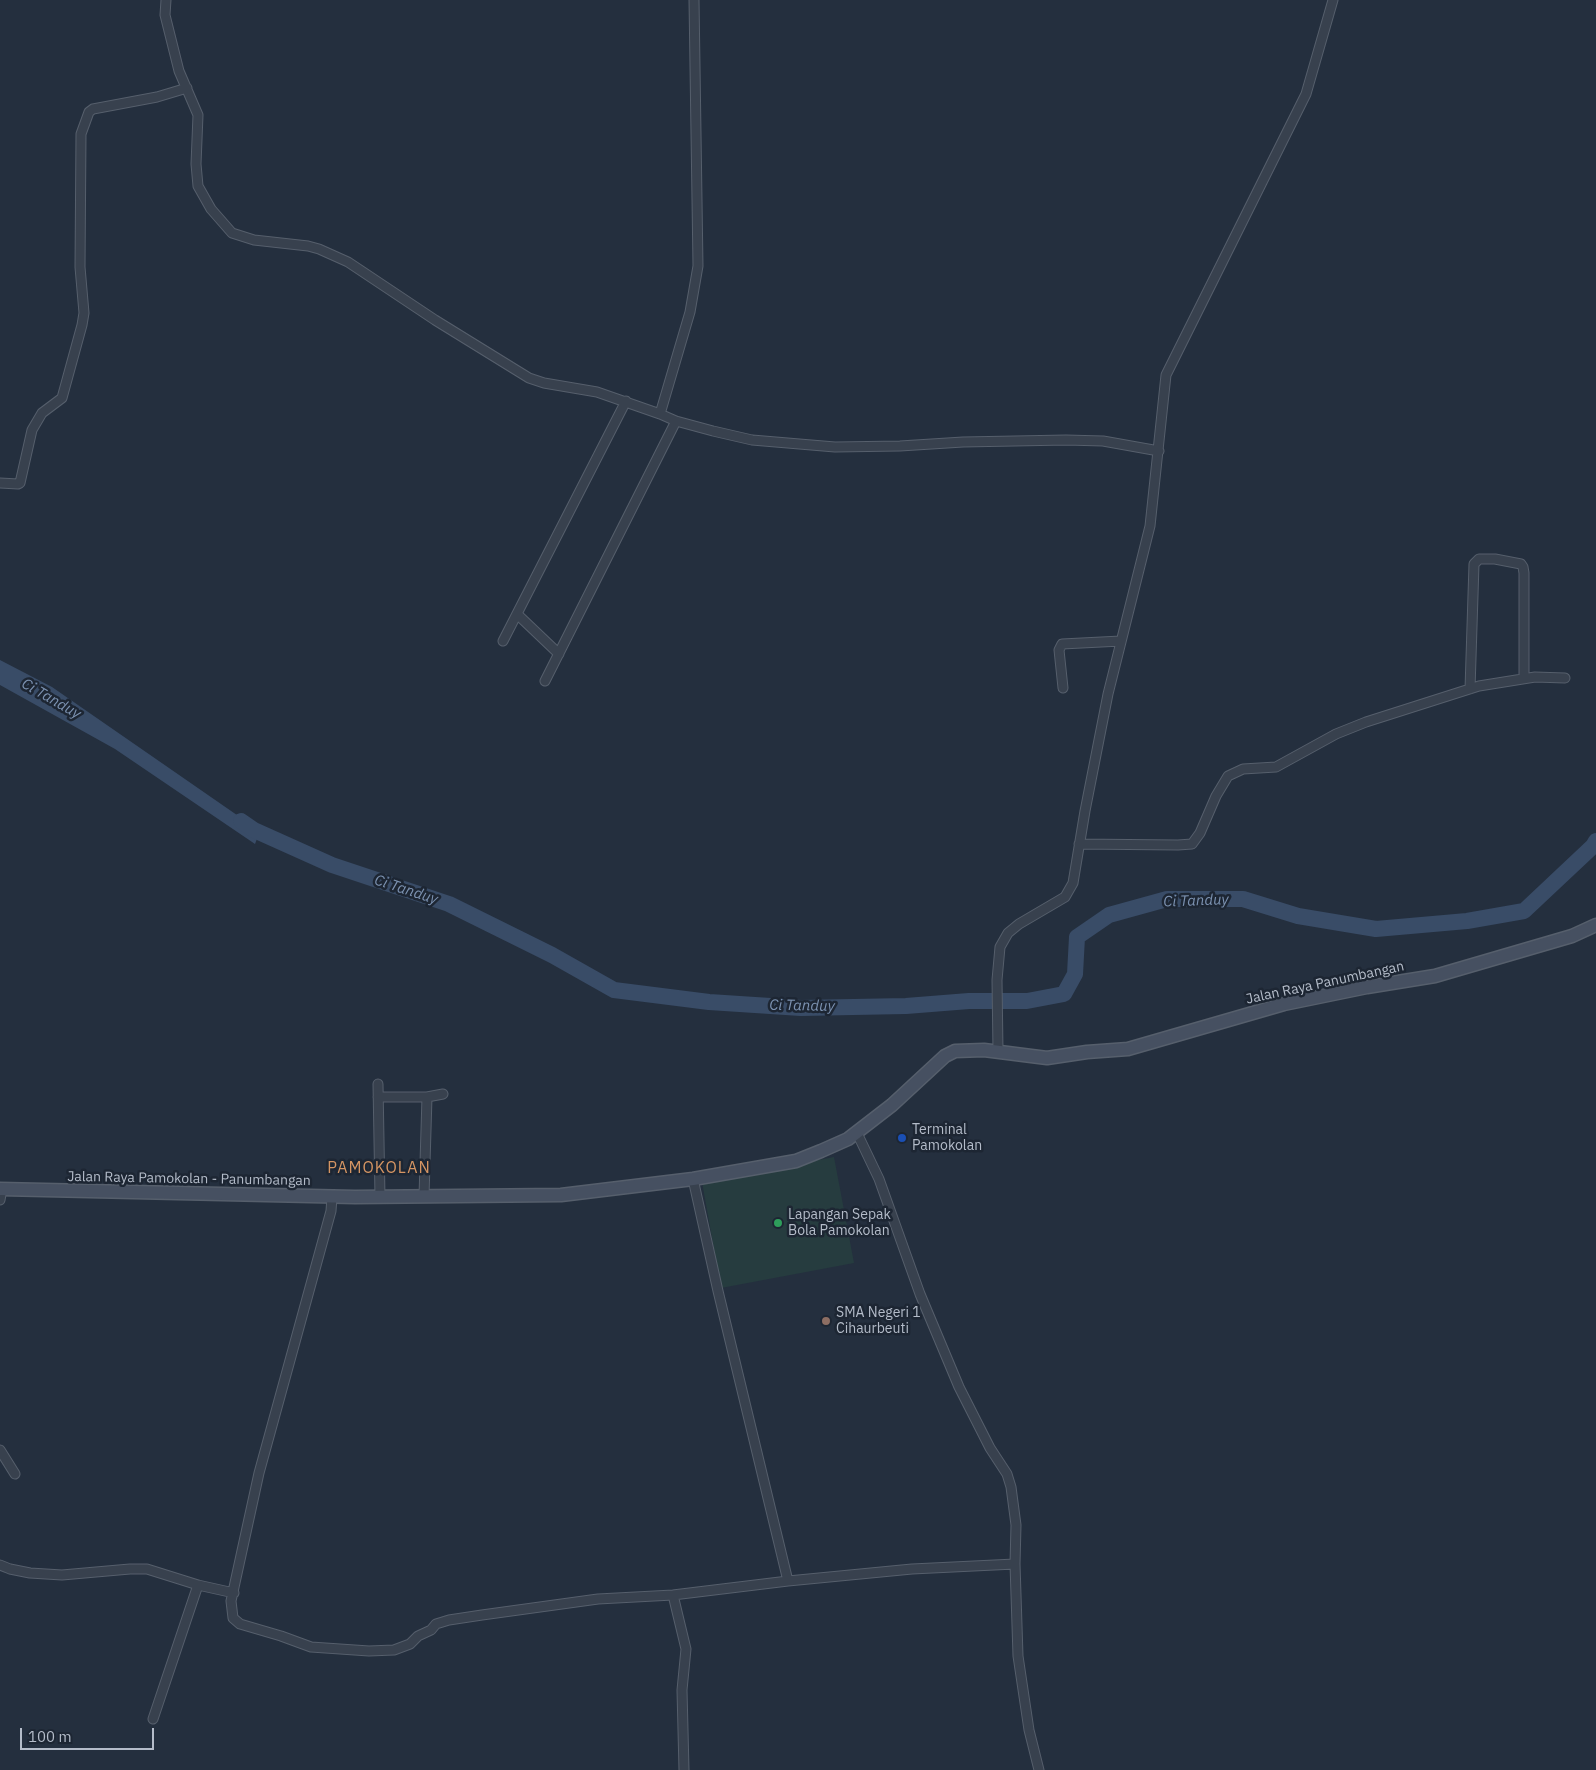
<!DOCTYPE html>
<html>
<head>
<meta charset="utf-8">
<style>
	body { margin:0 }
	#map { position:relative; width:1596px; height:1770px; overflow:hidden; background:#242f3e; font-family:"IBM Plex Sans",sans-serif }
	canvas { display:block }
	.scale { position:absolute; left:20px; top:1728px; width:134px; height:22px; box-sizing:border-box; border:2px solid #b4bcc9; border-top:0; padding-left:6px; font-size:15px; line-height:18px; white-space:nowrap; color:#b4bcc9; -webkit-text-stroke:4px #1d2633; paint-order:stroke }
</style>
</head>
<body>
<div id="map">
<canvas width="1596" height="1770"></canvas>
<div class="scale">100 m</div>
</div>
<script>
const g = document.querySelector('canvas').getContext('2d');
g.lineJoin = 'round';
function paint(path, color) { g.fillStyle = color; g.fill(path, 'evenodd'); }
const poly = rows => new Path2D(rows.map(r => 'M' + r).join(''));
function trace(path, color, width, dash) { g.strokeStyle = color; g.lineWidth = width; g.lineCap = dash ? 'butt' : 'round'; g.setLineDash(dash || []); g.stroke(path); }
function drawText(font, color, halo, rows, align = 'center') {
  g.font = font + ' "IBM Plex Sans",sans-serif'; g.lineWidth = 5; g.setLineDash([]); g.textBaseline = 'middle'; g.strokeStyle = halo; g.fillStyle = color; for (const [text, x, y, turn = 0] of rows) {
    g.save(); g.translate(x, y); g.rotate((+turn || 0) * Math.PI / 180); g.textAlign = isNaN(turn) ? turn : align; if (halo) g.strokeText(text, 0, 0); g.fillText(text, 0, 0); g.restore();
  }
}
paint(poly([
	[834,1157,854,1263,721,1288,702,1182]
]), '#263c3f');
paint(poly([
	[0,660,52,687,260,831,255,844,115,749,0,685]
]), '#394c67');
trace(poly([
	[241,821,254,830,332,865,449,904,552,955,614,990,709,1002,801,1008,906,1006,969,1001,1027,1001,1064,994,1075,974,1077,937,1109,915,1167,899,1243,899,1298,916,1376,929,1467,921,1524,911,1593,846,1596,841]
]), '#394c67', 16);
const street = poly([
	[166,0,165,15,179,71,198,115,196,164,198,186,211,209,232,233,254,240,308,246,319,249,348,262,435,320,529,378,544,383,597,392,660,414],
	[694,0,698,266,690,312,660,414,676,421,713,431,752,440,835,447,900,446,963,442,1066,440,1103,441,1159,451],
	[0,483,18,484,20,483,32,430,42,413,62,398,82,325,84,313,80,267,81,134,89,112,93,109,157,97,187,88],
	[517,614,559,654],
	[503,641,626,401],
	[545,681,676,421],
	[1063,688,1059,650,1062,644,1121,641],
	[1470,689,1474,564,1479,559,1495,559,1521,564,1523,567,1524,573,1524,678],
	[1079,844,1178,845,1192,844,1200,833,1216,796,1228,776,1243,769,1276,767,1336,734,1366,722,1479,686,1535,677,1565,678],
	[998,1051,997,980,1000,947,1008,933,1019,924,1065,897,1073,883,1085,811,1108,694,1150,526,1166,375,1306,94,1333,0],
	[378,1084,380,1197],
	[378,1097,427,1097,443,1094],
	[857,1133,879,1179,920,1294,959,1387,990,1448,1007,1474,1011,1487,1016,1525,1015,1564,1018,1656,1029,1730,1039,1770],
	[693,1179,718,1291,788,1581],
	[424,1196,427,1097],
	[332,1197,331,1211,259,1473,231,1601,233,1618,240,1624,281,1636,311,1647,369,1651,394,1650,410,1644,418,1636,431,1630,436,1624,449,1620,482,1615,598,1599,673,1595,788,1581,912,1569,1015,1564],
	[0,1200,2,1189],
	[0,1450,15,1474],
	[0,1565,10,1569,30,1573,62,1575,130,1569,147,1569,198,1585,234,1593],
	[673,1595,686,1649,682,1690,684,1770],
	[153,1719,198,1585]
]);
const secondary = poly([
	[0,1189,355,1197,561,1195,693,1179,796,1161,821,1151,848,1139,892,1105,945,1056,955,1051,984,1050,1047,1058,1087,1052,1128,1049,1284,1004,1367,987,1435,976,1572,936,1596,925]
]);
trace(street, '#565f6c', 11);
trace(secondary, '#565f6c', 15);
trace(street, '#38414e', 9);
trace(secondary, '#465061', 12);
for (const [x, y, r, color] of [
	[902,1138,5,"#1a4fb4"],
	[778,1223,5,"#2e9e5b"],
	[826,1321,5,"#8d6e63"]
]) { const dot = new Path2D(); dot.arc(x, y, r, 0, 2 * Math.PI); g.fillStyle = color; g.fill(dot); trace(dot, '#1d2633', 2); }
drawText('14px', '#b4bcc9', '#1d2633', [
	["Jalan Raya Panumbangan",1325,983,-12],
	["Jalan Raya Pamokolan - Panumbangan",189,1179,1]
]);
drawText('14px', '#b4bcc9', '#1d2633', [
	["Terminal",912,1130],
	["Pamokolan",912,1146],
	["Lapangan Sepak",788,1215],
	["Bola Pamokolan",788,1231],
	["SMA Negeri 1",836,1313],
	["Cihaurbeuti",836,1329]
], 'left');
drawText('italic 15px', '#7c92b1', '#1d2633', [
	["Ci Tanduy",51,699,30],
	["Ci Tanduy",406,890,18],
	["Ci Tanduy",1196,901,-2],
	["Ci Tanduy",802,1006,1]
]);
g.letterSpacing = '1px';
drawText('16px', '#d59563', '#1d2633', [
	["PAMOKOLAN",379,1168]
]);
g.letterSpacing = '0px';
</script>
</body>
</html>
